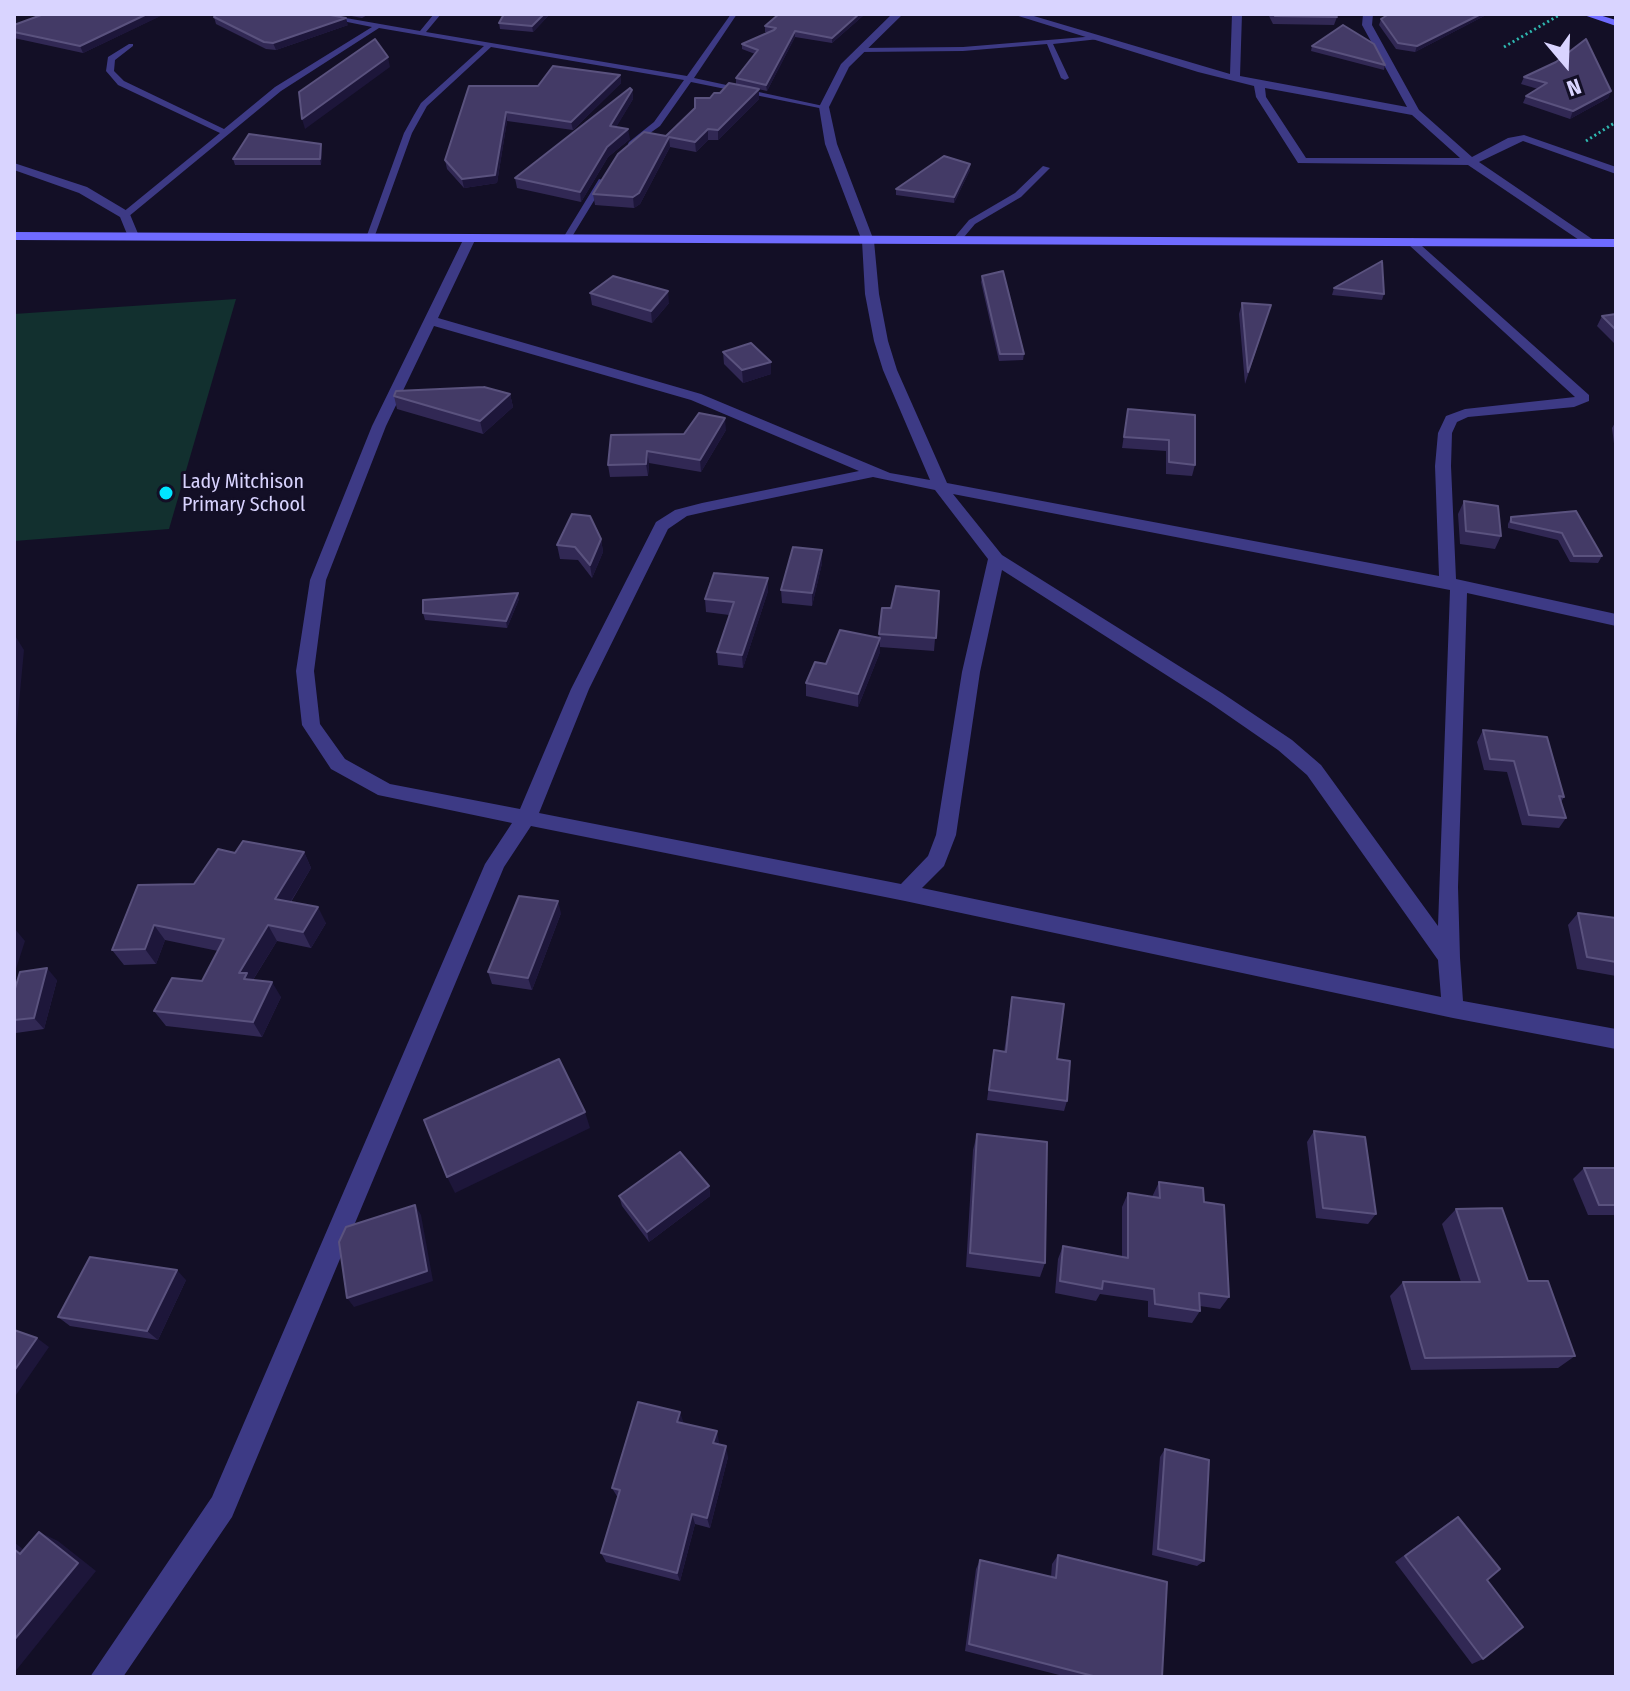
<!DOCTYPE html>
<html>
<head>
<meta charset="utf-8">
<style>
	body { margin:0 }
	#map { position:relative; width:1630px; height:1691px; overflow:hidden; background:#130f26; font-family:"Fira Sans Condensed",sans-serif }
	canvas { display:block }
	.frame { position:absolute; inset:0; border:16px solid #d9d4ff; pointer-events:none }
	.north { position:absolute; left:1526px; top:24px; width:80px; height:80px; -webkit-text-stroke:6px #130f26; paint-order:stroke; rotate:161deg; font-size:22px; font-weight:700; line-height:32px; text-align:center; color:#d9d4ff }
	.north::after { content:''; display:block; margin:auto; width:28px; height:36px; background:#d9d4ff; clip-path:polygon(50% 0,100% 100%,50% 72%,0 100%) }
</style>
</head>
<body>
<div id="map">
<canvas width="1630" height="1691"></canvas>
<div class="frame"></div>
<div class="north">N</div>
</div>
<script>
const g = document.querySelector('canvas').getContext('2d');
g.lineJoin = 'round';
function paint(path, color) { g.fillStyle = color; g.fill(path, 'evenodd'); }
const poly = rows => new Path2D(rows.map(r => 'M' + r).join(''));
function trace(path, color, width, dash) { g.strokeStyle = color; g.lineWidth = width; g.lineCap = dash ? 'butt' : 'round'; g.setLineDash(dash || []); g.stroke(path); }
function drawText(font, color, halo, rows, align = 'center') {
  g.font = font + ' "Fira Sans Condensed",sans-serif'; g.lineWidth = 6; g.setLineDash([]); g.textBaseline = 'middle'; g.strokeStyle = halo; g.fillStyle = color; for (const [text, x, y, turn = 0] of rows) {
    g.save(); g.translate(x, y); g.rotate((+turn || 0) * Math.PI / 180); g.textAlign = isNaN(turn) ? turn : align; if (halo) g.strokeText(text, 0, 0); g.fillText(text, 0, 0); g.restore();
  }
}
paint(poly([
	[236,299,169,529,14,541,14,314]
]), '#12302f');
trace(poly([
	[1504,47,1561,14],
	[1586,141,1616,122]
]), '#2fb8b0', 3, [2, 3]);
paint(poly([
	[308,14,323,14,420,31,434,14,441,14,426,32,687,76,731,14,737,14,694,78,828,107,824,109,691,82,660,126,632,146,628,144,629,142,654,122,684,80,491,47,427,106,412,133,374,238,370,241,366,238,404,133,414,115,421,103,484,46,379,28,281,91,128,217,122,217,122,213,220,133,118,85,106,71,108,57,129,44,133,44,133,46,115,60,114,71,124,81,224,129,275,87,372,27,308,14],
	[1097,36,1099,39,1053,44,1069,78,1065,80,1061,78,1047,44,963,51,860,52,856,50,860,48,963,47,1097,36],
	[1043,166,1050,168,1021,197,975,224,959,243,953,243,953,239,969,220,1015,193,1043,166],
	[599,179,606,181,570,240,564,240,563,238,599,179]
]), '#3d3a85');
paint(poly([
	[892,14,903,14,849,67,829,107,837,144,874,241,879,294,888,341,897,370,947,483,1439,576,1435,466,1438,433,1446,416,1465,409,1575,397,1409,245,1409,239,1413,238,1589,395,1589,401,1574,407,1468,417,1457,422,1452,433,1451,466,1456,579,1616,614,1616,626,1467,593,1458,887,1460,958,1463,1001,1616,1029,1616,1049,1453,1018,905,901,531,826,504,867,232,1517,123,1677,90,1677,212,1497,485,864,512,823,378,795,331,769,302,725,296,671,310,580,372,426,464,238,470,234,476,238,438,318,701,394,890,473,930,480,883,370,874,341,865,294,862,241,825,144,819,107,841,64,892,14],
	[434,326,691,400,859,471,702,503,675,510,656,522,571,689,520,809,390,784,345,759,320,724,314,671,326,580,386,426,434,326],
	[873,477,935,490,988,559,962,672,936,835,928,856,901,884,539,813,589,689,668,529,687,516,709,511,873,477],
	[953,494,1450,590,1438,926,1321,765,1292,740,1222,693,1002,555,953,494],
	[1002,570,1210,703,1278,750,1307,775,1438,960,1441,997,922,888,944,866,956,835,980,672,1002,570],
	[1012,14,1027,14,1230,74,1232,14,1242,14,1240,76,1407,107,1362,25,1363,14,1373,14,1372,25,1419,110,1472,157,1508,138,1524,135,1616,167,1616,174,1523,141,1479,162,1598,243,1588,246,1468,165,1298,163,1256,97,1254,86,1198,72,1012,14],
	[1265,88,1412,115,1460,158,1306,158,1266,97,1265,88],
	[14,163,87,187,129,212,139,236,129,239,120,217,79,193,14,170,14,163]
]), '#3d3a85');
paint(poly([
	[1581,14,1596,14,1616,20,1616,26,1581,14],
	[14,232,1616,239,1616,247,14,240,14,232]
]), '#6f6bff');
paint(poly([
	[340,14,369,14,362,18],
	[504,14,550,14,533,32,500,29,499,23],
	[779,14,865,14,832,43,795,37,767,91,736,84,736,78,755,54,742,49,742,44,769,32,765,32,765,26],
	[1268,14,1332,14,1337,17,1334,25,1273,24],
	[1389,14,1488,14,1415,52,1396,49,1379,25,1381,19],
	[160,16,83,53,14,38,14,25],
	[214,17,348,25,276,50,266,49,216,24],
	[1312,46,1385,65,1384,70,1311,51],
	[620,75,621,83,573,130,507,121,497,183,464,188,447,169,445,160,538,86],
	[1524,77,1611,91,1608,98,1570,119,1523,103,1526,96,1538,89,1521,84],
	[759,89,759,99,718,140,708,140,696,152,670,147,640,204,634,208,595,205,593,194,666,136,710,98,720,93],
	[632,90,633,99,616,127,630,139,608,157,581,202,517,188,515,178],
	[322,150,321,165,235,165,233,159],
	[970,170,954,203,896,195,896,189],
	[982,276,1024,354,1023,360,999,361,981,282],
	[1334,288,1384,294,1382,300,1332,295],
	[590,293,669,303,652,323,592,305],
	[1242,303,1271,305,1245,384,1239,314],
	[1616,314,1616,345,1597,326,1602,316],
	[723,352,771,374,743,383,724,364],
	[510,394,513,407,483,434,397,409,394,396],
	[1128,409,1195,415,1195,465,1192,476,1166,474,1166,451,1122,448],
	[1616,421,1616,459,1612,428],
	[726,430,701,472,649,463,648,476,610,477,608,465,684,434],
	[1464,501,1501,536,1495,549,1460,544,1458,514],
	[1576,511,1602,556,1598,563,1570,562,1558,540,1508,528,1508,524,1511,517],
	[601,539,603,552,592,578,578,560,560,559,557,545],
	[822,563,812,606,782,603,781,590],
	[768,591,743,668,718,665,717,652,729,615,706,612,705,599],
	[939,591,934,651,880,647,880,652,858,707,806,696,806,683,879,638,882,608,891,608],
	[519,599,507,628,425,620,423,613],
	[1483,730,1564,797,1561,802,1566,818,1559,828,1522,825,1507,772,1484,770,1477,742],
	[304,852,311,868,291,902,326,923,311,948,277,941,253,980,281,997,262,1037,166,1026,154,1011,202,981,218,951,165,940,156,964,124,965,112,950,235,853],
	[561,913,532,990,492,984,488,972],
	[1578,913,1616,918,1616,976,1577,969,1568,925],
	[57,980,44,1029,16,1033,14,1031,14,992],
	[1012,997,1057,1059,1067,1101,1064,1111,987,1100,994,1050,1004,1052],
	[1314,1131,1376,1214,1368,1224,1316,1218,1307,1142],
	[977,1134,1045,1263,1040,1277,966,1267,973,1150],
	[1584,1168,1616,1168,1616,1215,1588,1215,1573,1179],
	[1159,1182,1204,1202,1229,1297,1220,1309,1200,1306,1200,1311,1192,1323,1148,1317,1148,1301,1100,1294,1096,1301,1055,1293,1058,1259,1063,1246,1122,1257,1122,1207,1128,1193,1152,1197],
	[709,1186,710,1196,649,1242,622,1206,619,1196],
	[1456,1209,1528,1281,1575,1356,1558,1368,1411,1370,1390,1296,1403,1282,1461,1282,1442,1224],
	[186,1280,158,1340,70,1326,58,1317],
	[684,1423,719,1442,718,1444,728,1457,710,1528,695,1524,680,1581,606,1562,601,1553,618,1498,612,1488],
	[1165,1449,1204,1561,1197,1566,1152,1555,1160,1457],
	[1458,1517,1487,1580,1483,1659,1472,1664,1395,1562,1448,1523],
	[1058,1555,1162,1677,1067,1677,965,1651,976,1569,980,1560,1051,1577,1052,1564]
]), '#312854');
paint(poly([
	[147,14,165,14,83,53,80,46],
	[544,14,550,14,533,32,532,26],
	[859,14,865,14,832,43,832,38],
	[1481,14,1488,14,1415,52,1417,46],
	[346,18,348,25,276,50,273,43],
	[795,31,795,37,767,91,766,85],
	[388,57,390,67,305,129,302,119],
	[620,75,621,83,573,130,571,122],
	[759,89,759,99,718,140,718,130],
	[632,90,633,99,611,136,610,126],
	[1611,91,1608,98,1570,119,1573,111],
	[506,112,507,121,497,183,464,188,462,179],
	[628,129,630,139,608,157,581,202,580,192,607,147],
	[708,129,708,140,696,152,695,142],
	[669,137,670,147,640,204,634,208,633,197],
	[321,144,322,150,321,165,320,159],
	[970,164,970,170,954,203,954,197],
	[668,291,669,303,652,323,651,311],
	[771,362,771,374,743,383,742,370],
	[510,394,513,407,483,434,480,421],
	[725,418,726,430,701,472,700,460],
	[647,451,649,463,648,476,646,464],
	[601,539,603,552,592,578,590,565],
	[822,550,822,563,812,606,812,593],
	[768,578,768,591,743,668,742,655],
	[518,593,519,599,507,628,506,621],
	[14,634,24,650,16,735,14,735],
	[880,638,880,652,858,707,858,694],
	[304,852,311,868,283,914,275,899],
	[558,901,561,913,532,990,528,978],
	[318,907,326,923,311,948,303,932],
	[154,925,165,940,156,964,145,949],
	[268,925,277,941,249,986,239,973],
	[15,929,25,941,14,975,14,931],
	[47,968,57,980,44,1029,34,1018],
	[272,982,281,997,262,1037,253,1022],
	[585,1112,590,1128,455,1193,447,1177],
	[709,1186,710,1196,649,1242,647,1232],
	[415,1205,421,1215,433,1281,354,1307,347,1298],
	[177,1270,186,1280,158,1340,147,1331],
	[37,1338,49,1347,14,1398,14,1371],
	[680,1412,684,1424,677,1422],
	[717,1431,719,1442,716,1454,713,1443],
	[726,1446,728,1457,710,1528,707,1518],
	[692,1514,695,1524,680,1581,677,1573],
	[39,1532,58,1541,96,1571,14,1673,14,1640],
	[14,1542,40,1563,20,1554,14,1549]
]), '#1d163a');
const building = poly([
	[44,14,147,14,80,46,14,32,14,25,44,14],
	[216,14,325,14,346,18,273,43,264,42,214,17,216,14],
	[504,14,544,14,532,26,499,23,504,14],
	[779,14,859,14,832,38,795,31,766,85,736,78,758,50,742,44,774,30,776,28,765,26,779,14],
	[1274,14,1332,14,1337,17,1275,16,1274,14],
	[1389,14,1481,14,1417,46,1398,43,1381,19,1389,14],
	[1343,25,1374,44,1385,65,1312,46,1343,25],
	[375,39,388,57,302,119,299,92,375,39],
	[1586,39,1611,91,1573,111,1526,96,1547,83,1524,77,1556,62,1586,39],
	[553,66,620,75,571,122,506,112,495,175,462,179,445,160,469,86,538,86,553,66],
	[729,83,759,89,718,130,708,129,695,142,669,137,639,193,633,197,593,194,618,154,644,132,666,136,695,108,695,98,710,98,714,93,720,93,729,83],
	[630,88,632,90,610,126,628,129,607,147,580,192,515,178,630,88],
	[249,134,321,144,320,159,233,159,249,134],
	[944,156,970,164,954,197,896,189,944,156],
	[1382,261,1384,294,1334,288,1382,261],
	[1003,271,1024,354,1000,354,982,276,1003,271],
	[613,276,668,291,651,311,590,293,613,276],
	[1242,303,1271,305,1248,372,1242,303],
	[1616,314,1616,330,1602,316,1616,314],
	[751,343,771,362,742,370,723,352,751,343],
	[484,387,510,394,480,421,394,396,396,391,484,387],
	[1128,409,1195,415,1195,465,1169,462,1169,440,1124,437,1128,409],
	[699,413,725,418,700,460,647,451,646,464,608,465,611,435,684,434,699,413],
	[1464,501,1498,506,1501,536,1466,531,1464,501],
	[1576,511,1602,556,1574,556,1562,533,1511,522,1511,517,1576,511],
	[572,514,590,516,601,539,590,565,575,547,557,545,572,514],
	[793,547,822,550,812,593,781,590,793,547],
	[714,573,768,578,742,655,717,652,734,602,705,599,714,573],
	[896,586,939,591,936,638,879,634,882,608,891,608,896,586],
	[518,593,506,621,423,613,423,600,518,593],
	[840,630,880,638,858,694,806,683,815,662,826,664,840,630],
	[1483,730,1547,737,1564,797,1559,796,1566,818,1529,815,1514,761,1490,759,1483,730],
	[243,841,304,852,275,899,318,907,303,932,268,925,239,973,247,973,244,979,272,982,253,1022,154,1011,172,978,202,981,224,939,154,925,145,949,112,950,138,885,194,884,218,849,235,853,243,841],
	[519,896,558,901,528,978,488,972,519,896],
	[1578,913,1616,918,1616,962,1587,957,1578,913],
	[47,968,34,1018,14,1020,14,992,20,972,47,968],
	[1012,997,1064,1004,1057,1059,1070,1061,1067,1101,989,1090,994,1050,1006,1052,1012,997],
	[559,1059,585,1112,447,1177,424,1120,559,1059],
	[1314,1131,1365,1137,1376,1214,1323,1208,1314,1131],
	[977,1134,1047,1142,1045,1263,970,1253,977,1134],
	[680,1152,709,1186,647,1232,619,1196,680,1152],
	[1584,1168,1616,1168,1616,1205,1599,1205,1584,1168],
	[1159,1182,1203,1188,1204,1202,1224,1205,1229,1297,1199,1293,1200,1311,1155,1304,1154,1289,1103,1281,1102,1289,1060,1281,1063,1246,1128,1258,1128,1193,1160,1198,1159,1182],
	[415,1205,427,1271,347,1298,339,1242,346,1227,415,1205],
	[1502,1208,1528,1281,1548,1281,1575,1356,1425,1358,1403,1282,1480,1282,1456,1209,1502,1208],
	[90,1257,177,1270,147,1331,58,1317,90,1257],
	[14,1330,37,1338,14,1371,14,1330],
	[638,1402,680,1412,677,1422,717,1431,713,1443,726,1446,707,1518,692,1514,677,1573,601,1553,620,1490,612,1488,638,1402],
	[1165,1449,1209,1460,1204,1561,1158,1549,1165,1449],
	[1458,1517,1500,1569,1487,1580,1523,1627,1483,1659,1405,1556,1458,1517],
	[39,1532,78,1563,14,1640,14,1549,20,1554,39,1532],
	[1058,1555,1167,1582,1162,1677,1097,1677,969,1644,980,1560,1056,1578,1058,1555]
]);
paint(building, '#433a66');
trace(building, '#5a527e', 2);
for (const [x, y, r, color] of [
	[166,493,8,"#00e5ff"]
]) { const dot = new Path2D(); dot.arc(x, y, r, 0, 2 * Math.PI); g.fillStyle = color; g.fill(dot); trace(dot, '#130f26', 3); }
drawText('20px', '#d9d4ff', '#130f26', [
	["Lady Mitchison",182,482],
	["Primary School",182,505]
], 'left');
</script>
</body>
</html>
